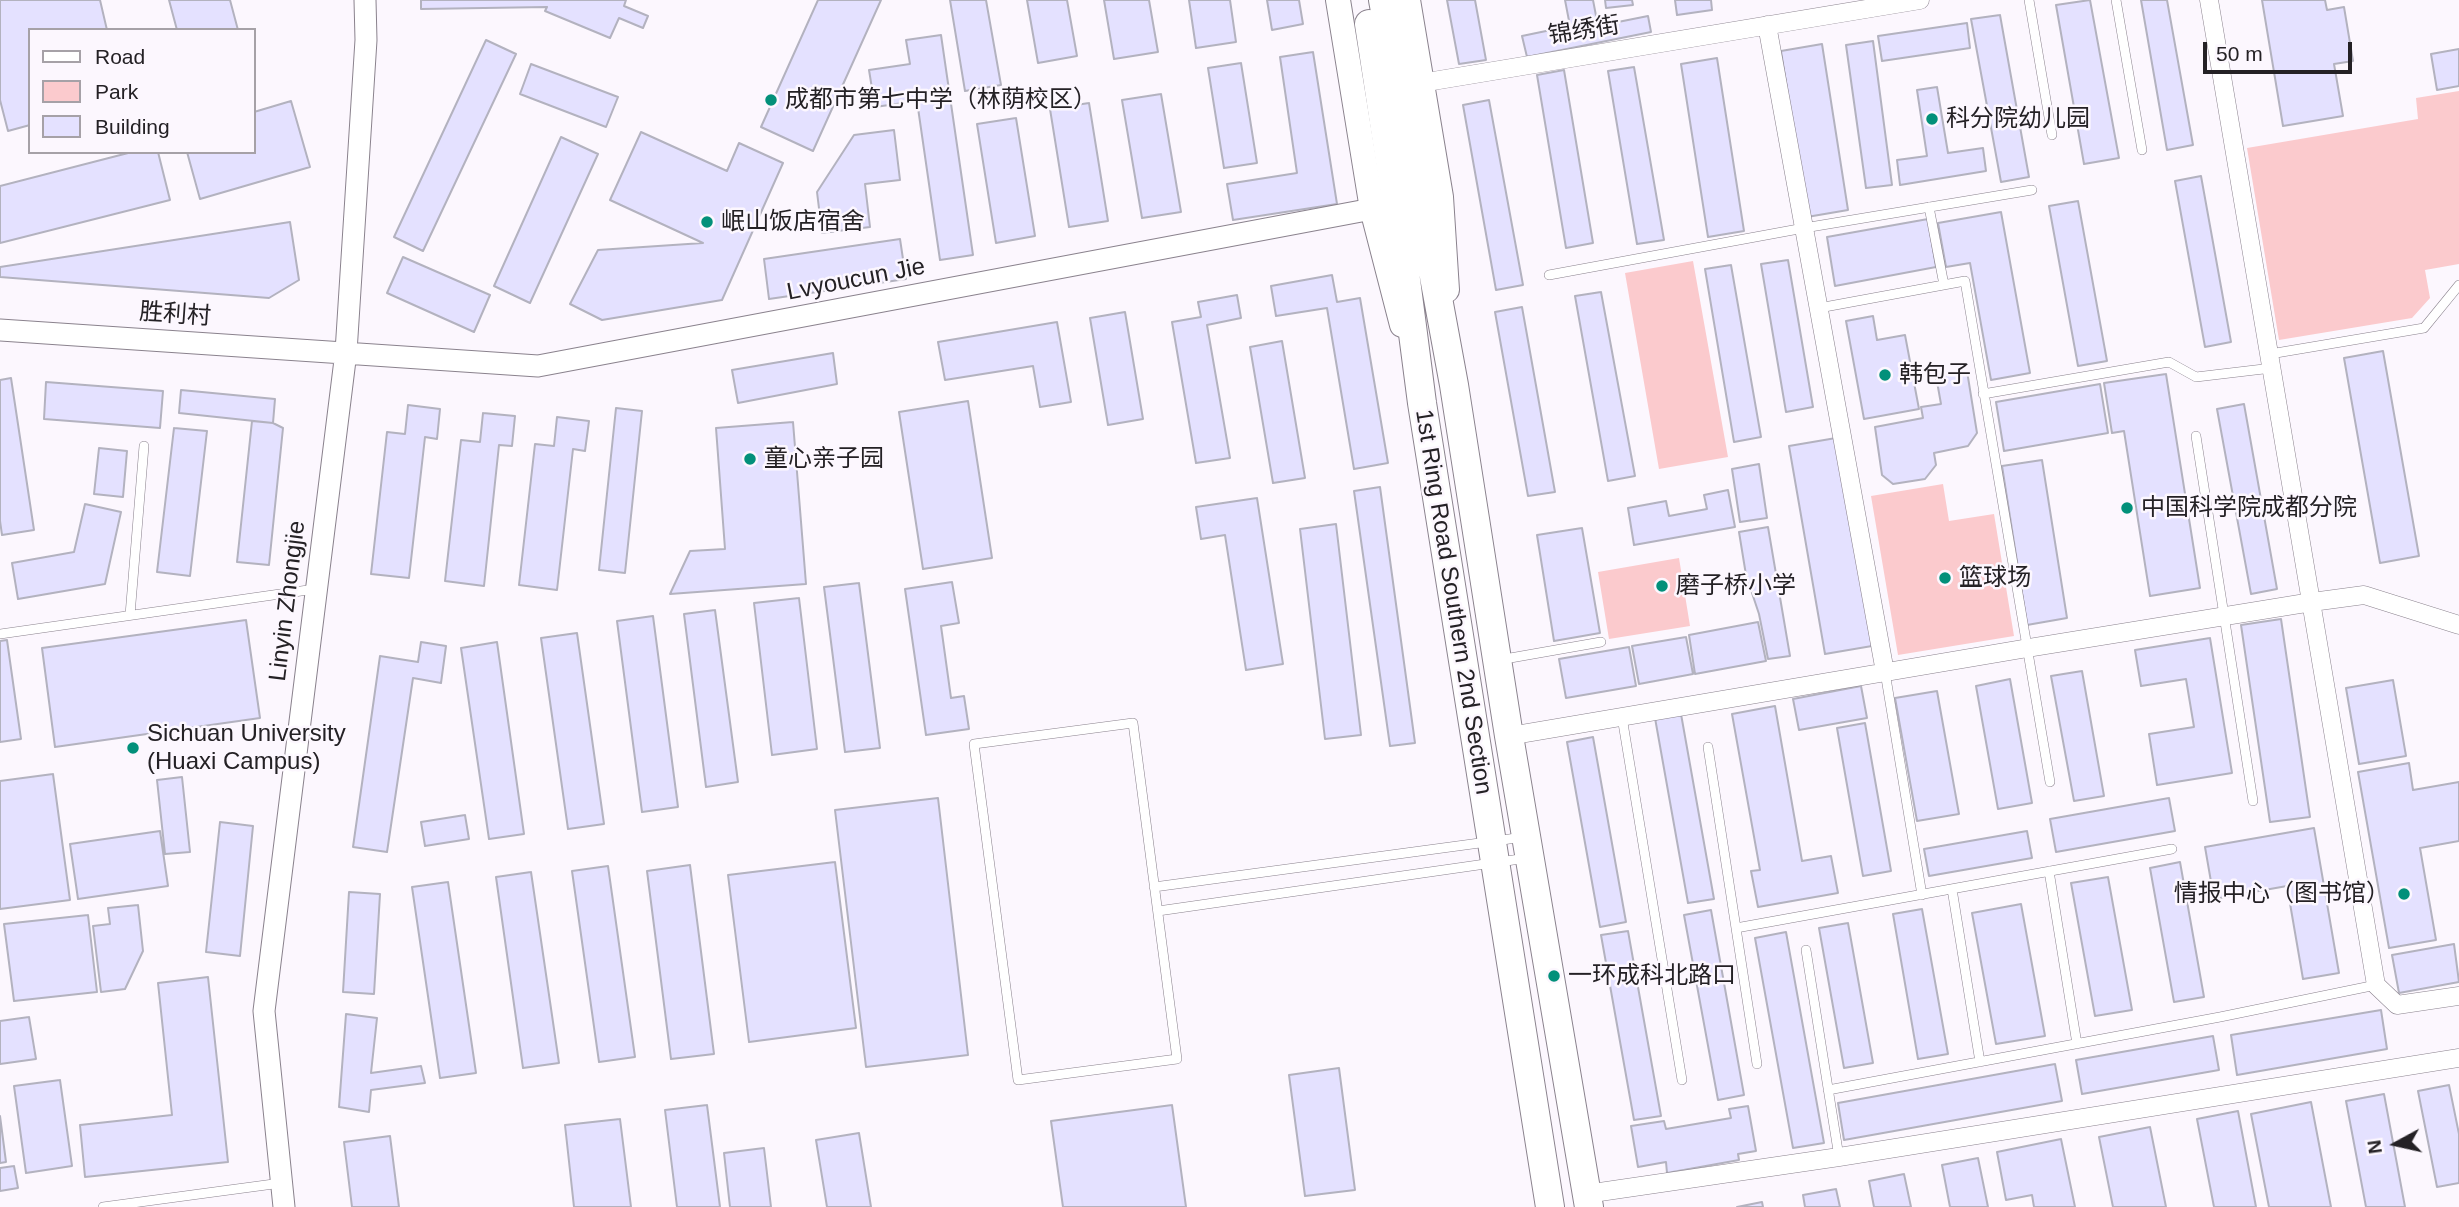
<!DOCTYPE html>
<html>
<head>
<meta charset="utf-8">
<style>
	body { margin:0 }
	#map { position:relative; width:2459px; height:1207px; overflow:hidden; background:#fcf7fe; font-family:Arial,sans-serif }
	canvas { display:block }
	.legend { position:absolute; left:28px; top:28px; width:228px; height:126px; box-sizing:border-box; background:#fcf7fe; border:2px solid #a6a1a7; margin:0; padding:9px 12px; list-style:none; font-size:21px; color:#242125 }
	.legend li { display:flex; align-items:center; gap:14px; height:35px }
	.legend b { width:35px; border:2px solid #a6a1a7 }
	.north { position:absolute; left:2361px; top:1109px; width:70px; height:70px; -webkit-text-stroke:5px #fcf7fe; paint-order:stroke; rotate:262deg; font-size:19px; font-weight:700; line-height:28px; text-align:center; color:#242125 }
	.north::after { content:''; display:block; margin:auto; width:24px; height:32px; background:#242125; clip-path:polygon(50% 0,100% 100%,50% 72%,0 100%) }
	.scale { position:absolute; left:2203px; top:42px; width:149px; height:32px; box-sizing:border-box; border:4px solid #242125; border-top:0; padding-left:9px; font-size:21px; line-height:24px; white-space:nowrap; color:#242125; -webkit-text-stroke:5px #fcf7fe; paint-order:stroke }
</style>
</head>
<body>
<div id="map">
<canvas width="2459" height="1207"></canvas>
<ul class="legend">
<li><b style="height:9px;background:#fff"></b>Road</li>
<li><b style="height:19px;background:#fbcacd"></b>Park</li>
<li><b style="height:19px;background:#e4e1ff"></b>Building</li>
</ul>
<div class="north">N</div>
<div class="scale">50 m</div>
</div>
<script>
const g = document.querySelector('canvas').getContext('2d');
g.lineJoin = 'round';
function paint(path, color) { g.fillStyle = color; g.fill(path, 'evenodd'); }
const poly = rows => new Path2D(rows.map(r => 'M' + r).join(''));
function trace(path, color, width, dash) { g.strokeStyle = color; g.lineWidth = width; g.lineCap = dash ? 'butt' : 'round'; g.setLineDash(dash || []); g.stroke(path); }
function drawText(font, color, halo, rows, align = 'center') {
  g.font = font + ' Arial,"Noto Sans SC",sans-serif'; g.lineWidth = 5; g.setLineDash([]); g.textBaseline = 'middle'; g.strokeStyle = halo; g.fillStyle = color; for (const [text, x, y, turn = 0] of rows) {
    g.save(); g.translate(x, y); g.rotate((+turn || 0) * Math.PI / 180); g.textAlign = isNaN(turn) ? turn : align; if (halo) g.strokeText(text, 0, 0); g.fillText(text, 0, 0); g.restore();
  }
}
paint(poly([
	[2459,91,2459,264,2425,270,2430,298,2412,318,2279,340,2247,148,2418,119,2416,98],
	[1693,261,1728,457,1659,469,1625,273],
	[1943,484,1949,521,1994,514,2014,636,1898,655,1871,496],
	[1679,558,1690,626,1609,639,1598,572]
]), '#fbcacd');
const building = poly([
	[0,0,100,0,107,30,30,30,30,125,8,131,0,100,0,0],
	[169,0,230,0,238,30,177,30,169,0],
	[421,0,626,0,624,6,648,16,643,28,619,18,610,38,545,11,547,7,421,9,421,0],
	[818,0,881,0,813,151,761,127,818,0],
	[950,0,986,0,1001,85,965,91,950,0],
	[1027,0,1067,0,1077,56,1038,63,1027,0],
	[1104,0,1149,0,1158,52,1114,59,1104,0],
	[1189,0,1230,0,1236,42,1196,48,1189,0],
	[1267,0,1299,0,1303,24,1272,30,1267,0],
	[1447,0,1475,0,1486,60,1459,64,1447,0],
	[1565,0,1593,0,1598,26,1648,16,1651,32,1527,57,1522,36,1570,26,1565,0],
	[1605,0,1632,0,1633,5,1606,8,1605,0],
	[1675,0,1711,0,1712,10,1677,15,1675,0],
	[2090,0,2119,158,2084,164,2056,5,2090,0],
	[2141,0,2167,0,2193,145,2167,150,2141,0],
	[2262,0,2325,0,2327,10,2344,7,2353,61,2334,64,2343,116,2283,126,2262,0],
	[2000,15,2029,177,2001,182,1971,19,2000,15],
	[1967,23,1970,48,1882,61,1878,36,1967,23],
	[941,35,973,255,940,260,917,101,875,107,869,70,910,64,906,40,941,35],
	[486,40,516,54,423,251,394,237,486,40],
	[1873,41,1892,185,1866,188,1846,45,1873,41],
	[1822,44,1848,210,1807,217,1781,51,1822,44],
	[2459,49,2459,86,2437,90,2431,54,2459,49],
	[1313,52,1337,204,1233,220,1227,184,1297,173,1280,57,1313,52],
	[1717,58,1744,231,1708,237,1681,64,1717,58],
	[1241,63,1257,163,1224,168,1208,68,1241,63],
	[531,64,618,97,606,127,520,94,531,64],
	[1634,67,1664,240,1637,244,1608,71,1634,67],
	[1564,70,1593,243,1566,248,1537,75,1564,70],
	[1937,87,1948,153,1983,148,1986,171,1900,185,1897,160,1927,156,1917,90,1937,87],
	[1161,94,1181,212,1142,218,1122,100,1161,94],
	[1489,100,1523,285,1496,290,1463,105,1489,100],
	[291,101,310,167,200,199,187,152,254,152,254,112,291,101],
	[1089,103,1108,221,1069,227,1050,109,1089,103],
	[1016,118,1035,236,996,243,977,124,1016,118],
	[894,130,900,180,865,184,870,227,822,233,817,192,854,135,894,130],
	[641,132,727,171,739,143,783,163,722,300,602,320,570,304,598,250,703,243,610,200,641,132],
	[561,137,598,154,530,303,494,286,561,137],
	[132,152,158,152,170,200,0,243,0,186,132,152],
	[2201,176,2231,342,2205,347,2175,181,2201,176],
	[2078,201,2107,361,2078,366,2049,206,2078,201],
	[2001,212,2030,373,1991,380,1970,263,1946,267,1938,223,2001,212],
	[1928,219,1936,267,1835,286,1827,237,1928,219],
	[290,222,299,280,269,298,0,277,0,267,290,222],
	[900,239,906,279,769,299,764,259,900,239],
	[403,257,490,295,474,332,387,293,403,257],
	[1788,260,1813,407,1786,412,1761,264,1788,260],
	[1731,265,1761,437,1734,442,1705,269,1731,265],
	[1332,275,1337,302,1360,298,1388,463,1354,469,1327,308,1276,316,1271,286,1332,275],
	[1601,292,1635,476,1608,481,1575,296,1601,292],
	[1237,295,1241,318,1207,325,1230,458,1196,463,1172,322,1201,317,1198,302,1237,295],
	[1522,307,1555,492,1528,496,1495,312,1522,307],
	[1125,312,1143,419,1108,425,1090,318,1125,312],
	[1873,316,1877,340,1905,335,1919,409,1864,419,1846,321,1873,316],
	[1057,322,1071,402,1040,407,1033,366,945,380,938,342,1057,322],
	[1282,341,1305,478,1273,483,1250,347,1282,341],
	[2383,351,2419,556,2380,563,2344,358,2383,351],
	[833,353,837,384,738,403,732,370,833,353],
	[1967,371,1977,433,1968,446,1934,453,1936,465,1925,479,1893,484,1882,475,1875,427,1923,418,1921,407,1941,404,1936,376,1967,371],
	[2166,374,2200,588,2150,596,2124,431,2112,433,2104,383,2166,374],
	[11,378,34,530,2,535,0,521,0,380,11,378],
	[46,382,163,391,160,428,44,419,46,382],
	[2100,384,2108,433,2004,451,1996,402,2100,384],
	[181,390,275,399,273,423,179,413,181,390],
	[968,401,992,558,923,569,899,412,968,401],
	[2244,404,2277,589,2251,594,2217,409,2244,404],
	[408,405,440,409,437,439,425,437,409,578,371,574,387,432,405,434,408,405],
	[616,408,642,411,625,573,599,570,616,408],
	[483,413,515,416,512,446,499,445,484,586,445,581,461,440,480,442,483,413],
	[557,417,589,421,585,451,573,449,557,590,519,585,535,444,554,446,557,417],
	[252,421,273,423,283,428,269,565,237,562,252,421],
	[793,422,806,584,670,594,690,551,725,549,716,428,793,422],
	[174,428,207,431,190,576,157,572,174,428],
	[1836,438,1872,646,1825,654,1789,446,1836,438],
	[99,448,127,451,123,497,94,494,99,448],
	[2042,460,2067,618,2027,625,2002,466,2042,460],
	[1759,464,1767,518,1740,522,1732,469,1759,464],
	[1380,487,1415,743,1390,746,1354,491,1380,487],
	[1728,490,1735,527,1634,545,1628,508,1666,501,1669,516,1707,509,1704,495,1728,490],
	[1257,498,1283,664,1246,670,1225,535,1201,539,1196,507,1257,498],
	[85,504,121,512,105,584,18,599,12,563,74,552,85,504],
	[1336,524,1361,735,1325,739,1300,529,1336,524],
	[1768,527,1790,656,1768,659,1759,614,1746,575,1739,532,1768,527],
	[1582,528,1600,633,1554,641,1537,535,1582,528],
	[952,582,959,623,941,626,951,698,964,696,969,729,926,735,905,589,952,582],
	[859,583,880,748,845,752,824,587,859,583],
	[799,598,817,749,772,755,754,603,799,598],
	[715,610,738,782,706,787,684,614,715,610],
	[653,616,678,807,642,812,617,621,653,616],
	[2281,619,2310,817,2270,822,2241,625,2281,619],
	[246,620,260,718,55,747,42,648,246,620],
	[1758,622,1766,661,1695,674,1689,635,1758,622],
	[577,633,604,824,568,829,541,638,577,633],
	[1686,637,1693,674,1639,684,1632,646,1686,637],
	[2210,638,2232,773,2157,785,2149,734,2194,727,2186,679,2141,686,2135,650,2210,638],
	[7,640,21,739,0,742,0,641,7,640],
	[421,642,446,646,441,683,413,678,387,852,353,847,380,656,418,662,421,642],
	[497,642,524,834,489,839,461,648,497,642],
	[1629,647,1636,686,1566,698,1559,659,1629,647],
	[2082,671,2104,796,2074,801,2051,676,2082,671],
	[2010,679,2032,803,1998,809,1976,686,2010,679],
	[2393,680,2406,756,2359,764,2346,688,2393,680],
	[1861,686,1867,718,1799,730,1793,699,1861,686],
	[1937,691,1959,814,1917,821,1895,698,1937,691],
	[1775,706,1802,861,1831,856,1838,893,1758,907,1751,871,1760,870,1732,714,1775,706],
	[1681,714,1714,899,1688,903,1655,718,1681,714],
	[1865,723,1891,871,1863,876,1837,728,1865,723],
	[1593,737,1626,922,1600,927,1567,742,1593,737],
	[2409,763,2413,790,2459,782,2459,841,2420,848,2436,940,2389,948,2358,772,2409,763],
	[53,774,70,900,0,909,0,781,53,774],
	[182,777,190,852,165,854,157,780,182,777],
	[938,798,968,1055,866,1067,835,810,938,798],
	[2169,798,2175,831,2056,852,2050,819,2169,798],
	[465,815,469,839,425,846,421,822,465,815],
	[220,822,253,826,240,956,206,952,220,822],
	[2314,828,2339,973,2303,979,2287,886,2214,899,2205,847,2314,828],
	[160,831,168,886,78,899,70,844,160,831],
	[2027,831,2032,858,1929,876,1924,849,2027,831],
	[835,862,856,1028,749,1042,728,875,835,862],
	[2180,862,2204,997,2174,1002,2150,868,2180,862],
	[690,865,714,1054,671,1059,647,871,690,865],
	[608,866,635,1057,599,1062,572,871,608,866],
	[531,872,559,1063,523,1068,496,877,531,872],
	[2108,877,2132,1010,2095,1016,2071,883,2108,877],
	[448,882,476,1073,440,1078,412,887,448,882],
	[349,892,380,894,374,994,343,992,349,892],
	[2021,904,2045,1036,1996,1044,1972,913,2021,904],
	[138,905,143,951,125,989,101,992,93,926,110,924,108,908,138,905],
	[1922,909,1948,1054,1918,1059,1893,914,1922,909],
	[1711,910,1744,1095,1718,1100,1684,915,1711,910],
	[88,915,97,992,14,1001,4,924,88,915],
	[1848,923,1873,1063,1844,1068,1819,928,1848,923],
	[1628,931,1661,1116,1634,1120,1601,935,1628,931],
	[1786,932,1824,1143,1793,1148,1755,938,1786,932],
	[2454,944,2459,982,2399,993,2392,955,2454,944],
	[208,977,228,1162,85,1177,80,1125,172,1115,158,983,208,977],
	[2381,1010,2387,1049,2237,1075,2231,1035,2381,1010],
	[346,1014,377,1018,371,1073,421,1066,425,1083,371,1090,369,1112,339,1107,346,1014],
	[29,1017,36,1059,0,1064,0,1021,29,1017],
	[2213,1036,2219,1070,2082,1094,2076,1060,2213,1036],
	[2055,1064,2062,1101,1844,1140,1838,1103,2055,1064],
	[1339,1068,1355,1190,1305,1196,1289,1075,1339,1068],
	[60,1080,72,1166,26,1173,14,1086,60,1080],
	[2449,1085,2459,1134,2459,1183,2437,1187,2418,1091,2449,1085],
	[2384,1094,2405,1207,2366,1207,2346,1101,2384,1094],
	[2311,1102,2331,1207,2269,1207,2251,1114,2311,1102],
	[707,1105,720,1207,677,1207,665,1110,707,1105],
	[1172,1105,1186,1207,1063,1207,1051,1121,1172,1105],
	[1748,1106,1756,1151,1738,1154,1739,1160,1667,1173,1666,1162,1638,1167,1631,1126,1664,1121,1666,1129,1731,1118,1729,1109,1748,1106],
	[2238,1111,2256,1207,2214,1207,2197,1119,2238,1111],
	[0,1116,6,1162,0,1163,0,1116],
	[620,1119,631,1207,574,1207,565,1125,620,1119],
	[2150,1127,2166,1207,2113,1207,2099,1137,2150,1127],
	[859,1133,871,1207,827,1207,816,1140,859,1133],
	[390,1136,399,1207,352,1207,344,1142,390,1136],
	[2061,1139,2075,1207,2034,1207,2032,1195,2006,1200,1997,1152,2061,1139],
	[764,1148,771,1207,730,1207,724,1153,764,1148],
	[1978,1158,1988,1207,1950,1207,1942,1165,1978,1158],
	[14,1166,18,1188,0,1191,0,1168,14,1166],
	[1904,1174,1911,1207,1874,1207,1869,1181,1904,1174],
	[1836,1189,1840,1207,1805,1207,1803,1195,1836,1189],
	[1762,1202,1763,1207,1737,1207,1762,1202]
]);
paint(building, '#e4e1ff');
trace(building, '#b3b2bf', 2);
const service = poly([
	[2029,0,2052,135],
	[2116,0,2142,150],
	[1929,207,1944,285],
	[1549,275,1804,228,2032,190],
	[1819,308,1965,281,2050,782],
	[2270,354,2424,328,2459,285],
	[1983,394,2169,362,2196,377,2272,368],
	[2196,436,2253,801],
	[130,615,144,446],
	[0,634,315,589],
	[1499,660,1601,642],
	[1885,672,1922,895],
	[1622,717,1682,1080],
	[1133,723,1177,1059,1018,1080,974,744,1133,723],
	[1708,747,1757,1064],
	[2049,871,2077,1044],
	[1154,887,1524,837],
	[1952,889,1980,1062],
	[1158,911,1527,858],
	[1736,928,2172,849],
	[1806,950,1839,1157],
	[1828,1090,2220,1017,2376,985],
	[103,1207,281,1183]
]);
const minor = poly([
	[2209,0,2376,985,2397,1005,2459,996],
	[1767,25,1885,672],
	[1421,83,1920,0],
	[1509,736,2028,648,2312,602,2364,595,2459,625],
	[1586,1194,1839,1157,2459,1058]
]);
const tertiary = poly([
	[0,330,538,366,1372,209],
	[284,1207,264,1011,346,352,366,40,365,0]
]);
const secondary = poly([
	[1338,0,1372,209,1402,325],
	[1408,0,1441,197,1447,290]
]);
const primary = poly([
	[1383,0,1454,385,1509,736,1589,1207],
	[1369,24,1395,195,1422,403,1550,1207]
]);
trace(service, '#8a828d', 10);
trace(minor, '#8a828d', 19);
trace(tertiary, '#8a828d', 23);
trace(secondary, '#8a828d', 26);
trace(primary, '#8a828d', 30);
trace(service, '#fff', 9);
trace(minor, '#fff', 18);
trace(tertiary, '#fff', 21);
trace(secondary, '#fff', 24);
trace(primary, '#fff', 28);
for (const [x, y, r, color] of [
	[771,100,7,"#02907a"],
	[1932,119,7,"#02907a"],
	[707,222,7,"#02907a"],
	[1885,375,7,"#02907a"],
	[750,459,7,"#02907a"],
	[2127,508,7,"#02907a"],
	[1945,578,7,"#02907a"],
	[1662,586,7,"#02907a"],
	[133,748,7,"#02907a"],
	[2404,894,7,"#02907a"],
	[1554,976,7,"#02907a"]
]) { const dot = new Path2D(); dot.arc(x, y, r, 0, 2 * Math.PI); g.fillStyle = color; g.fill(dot); trace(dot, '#fcf7fe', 2.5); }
drawText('24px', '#242125', '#fcf7fe', [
	["锦绣街",1584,31,-9],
	["Lvyoucun Jie",856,280,-11],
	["胜利村",175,315,4],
	["Linyin Zhongjie",288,601,-83],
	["1st Ring Road Southern 2nd Section",1453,602,81]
]);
drawText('24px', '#242125', '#fcf7fe', [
	["成都市第七中学（林荫校区）",785,100],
	["科分院幼儿园",1946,119],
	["岷山饭店宿舍",721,222],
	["韩包子",1899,375],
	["童心亲子园",764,459],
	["中国科学院成都分院",2141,508],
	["篮球场",1959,578],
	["磨子桥小学",1676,586],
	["Sichuan University",147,734],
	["(Huaxi Campus)",147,762],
	["情报中心（图书馆）",2390,894,"right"],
	["一环成科北路口",1568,976]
], 'left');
</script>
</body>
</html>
